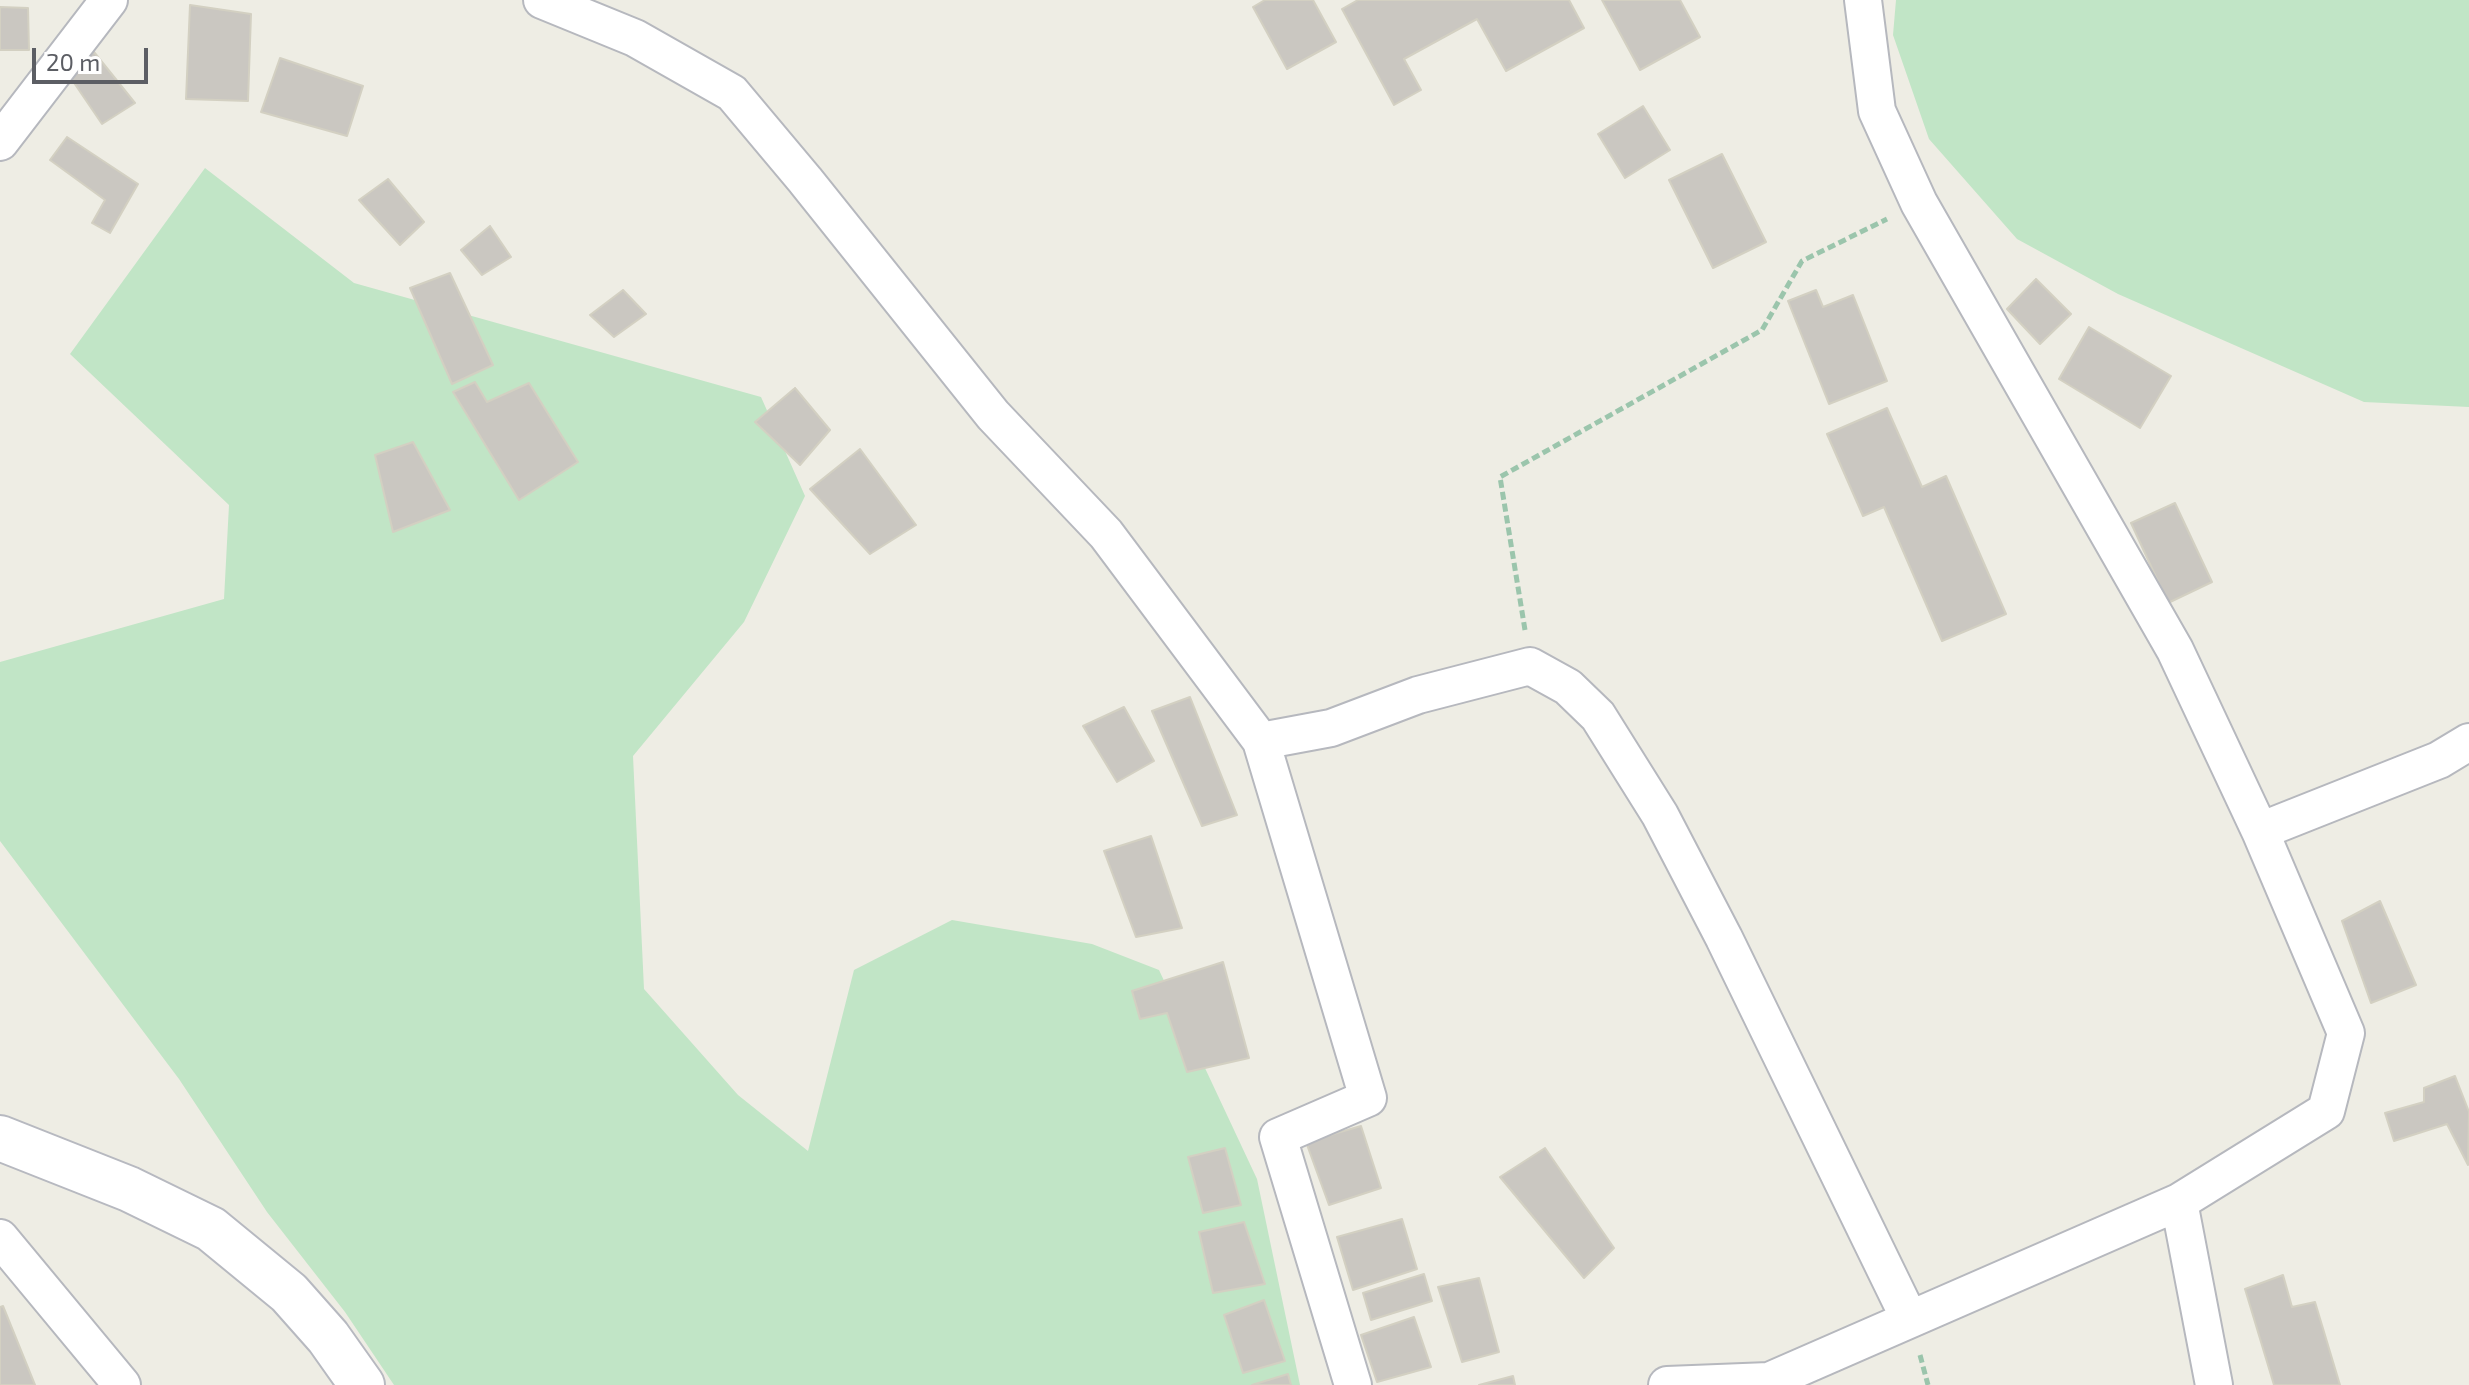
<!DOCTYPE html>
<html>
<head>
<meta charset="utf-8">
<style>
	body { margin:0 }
	#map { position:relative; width:2469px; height:1385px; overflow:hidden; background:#eeede4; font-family:"Exo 2",sans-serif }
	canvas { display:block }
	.scale { position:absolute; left:32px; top:48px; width:116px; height:36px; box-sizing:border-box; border:4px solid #5c5e64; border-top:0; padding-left:10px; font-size:24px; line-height:28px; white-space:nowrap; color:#5c5e64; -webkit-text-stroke:6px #fff; paint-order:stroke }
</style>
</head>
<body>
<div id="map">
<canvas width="2469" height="1385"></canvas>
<div class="scale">20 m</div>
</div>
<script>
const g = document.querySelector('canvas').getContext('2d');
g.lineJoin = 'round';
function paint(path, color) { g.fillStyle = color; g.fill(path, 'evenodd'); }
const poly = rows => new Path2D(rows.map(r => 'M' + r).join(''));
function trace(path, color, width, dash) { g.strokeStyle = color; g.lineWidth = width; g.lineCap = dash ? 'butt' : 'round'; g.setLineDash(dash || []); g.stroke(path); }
paint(poly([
	[1896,0,2469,0,2469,407,2364,402,2118,294,2017,239,1929,139,1893,35],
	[205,168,354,283,761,397,805,496,744,622,633,756,644,989,738,1095,808,1151,854,970,952,920,1092,944,1159,970,1257,1179,1300,1385,394,1385,345,1312,267,1212,179,1079,0,841,0,662,224,599,229,505,70,354]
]), '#c1e5c6');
const building = poly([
	[1265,0,1313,0,1336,42,1287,69,1253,7,1265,0],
	[1358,0,1569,0,1584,28,1506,71,1477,19,1404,59,1421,90,1394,105,1342,9,1358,0],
	[1602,0,1680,0,1700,37,1640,70,1602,0],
	[190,5,251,14,248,101,186,99,190,5],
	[0,7,28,8,29,50,0,50,0,7],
	[94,52,135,103,102,124,66,71,94,52],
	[280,58,363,86,347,136,261,112,280,58],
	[1643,106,1670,150,1625,178,1598,134,1643,106],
	[67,137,138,184,110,233,92,223,105,200,50,160,67,137],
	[1722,154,1766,242,1713,268,1669,180,1722,154],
	[388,179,424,222,400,245,359,200,388,179],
	[490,226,511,257,482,275,461,250,490,226],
	[450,273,493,365,452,384,410,288,450,273],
	[2036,279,2071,314,2040,344,2007,309,2036,279],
	[623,290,646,314,614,337,590,315,623,290],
	[1816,290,1823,307,1853,295,1887,381,1829,404,1788,301,1816,290],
	[2089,327,2171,376,2140,428,2059,379,2089,327],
	[475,382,487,402,529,383,578,462,519,500,453,392,475,382],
	[795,388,830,430,800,465,755,422,795,388],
	[1887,408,1922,487,1946,476,2006,614,1942,641,1884,507,1863,516,1827,434,1887,408],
	[413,442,450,510,393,532,375,455,413,442],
	[860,449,916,525,870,554,810,489,860,449],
	[2175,503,2212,582,2168,603,2131,523,2175,503],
	[1190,697,1237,815,1202,826,1152,711,1190,697],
	[1124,707,1154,761,1117,782,1083,726,1124,707],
	[1151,836,1182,928,1136,937,1104,851,1151,836],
	[2380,901,2416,985,2371,1003,2342,921,2380,901],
	[1223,962,1249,1058,1187,1072,1167,1013,1140,1019,1132,991,1223,962],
	[2455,1076,2469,1112,2468,1165,2447,1124,2394,1141,2385,1113,2424,1102,2424,1088,2455,1076],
	[1361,1126,1381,1188,1329,1205,1306,1142,1361,1126],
	[1225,1148,1241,1205,1203,1213,1188,1157,1225,1148],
	[1545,1148,1614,1248,1584,1278,1500,1177,1545,1148],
	[1402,1219,1417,1269,1353,1290,1337,1237,1402,1219],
	[1244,1222,1265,1284,1213,1293,1199,1232,1244,1222],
	[1424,1274,1432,1301,1371,1320,1363,1293,1424,1274],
	[2283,1275,2292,1307,2315,1302,2340,1385,2274,1385,2245,1289,2283,1275],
	[1479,1278,1499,1352,1462,1362,1438,1287,1479,1278],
	[1264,1300,1285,1361,1243,1373,1224,1315,1264,1300],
	[3,1306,35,1385,0,1385,0,1307,3,1306],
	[1414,1317,1431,1367,1377,1382,1361,1335,1414,1317],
	[1288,1374,1291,1385,1252,1385,1288,1374],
	[1513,1376,1515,1385,1479,1385,1513,1376]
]);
paint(building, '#cac7c1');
trace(building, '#d3d0c2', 2);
const street = poly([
	[542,0,635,38,732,93,805,180,993,415,1106,534,1261,741,1331,728,1418,695,1530,666,1568,687,1598,716,1660,815,1724,938,1909,1318],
	[0,142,109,0],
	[1261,741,1368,1098,1278,1137,1353,1385],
	[2260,831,2439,760,2469,742],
	[2179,1202,2214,1385],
	[0,1238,122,1385],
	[1667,1385,1769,1381,2179,1202,2326,1111,2346,1033,2260,831,2175,650,1919,203,1877,111,1863,0]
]);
const secondary = poly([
	[0,1138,129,1189,211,1229,289,1293,328,1337,362,1385]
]);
trace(street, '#b6b8be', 40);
trace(secondary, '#b7b9c0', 48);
trace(poly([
	[1525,630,1500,477,1762,330,1802,261,1887,219],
	[1920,1355,1928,1385]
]), '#9bc5ac', 5, [8, 4]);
trace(street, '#fff', 36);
trace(secondary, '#fff', 44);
</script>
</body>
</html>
